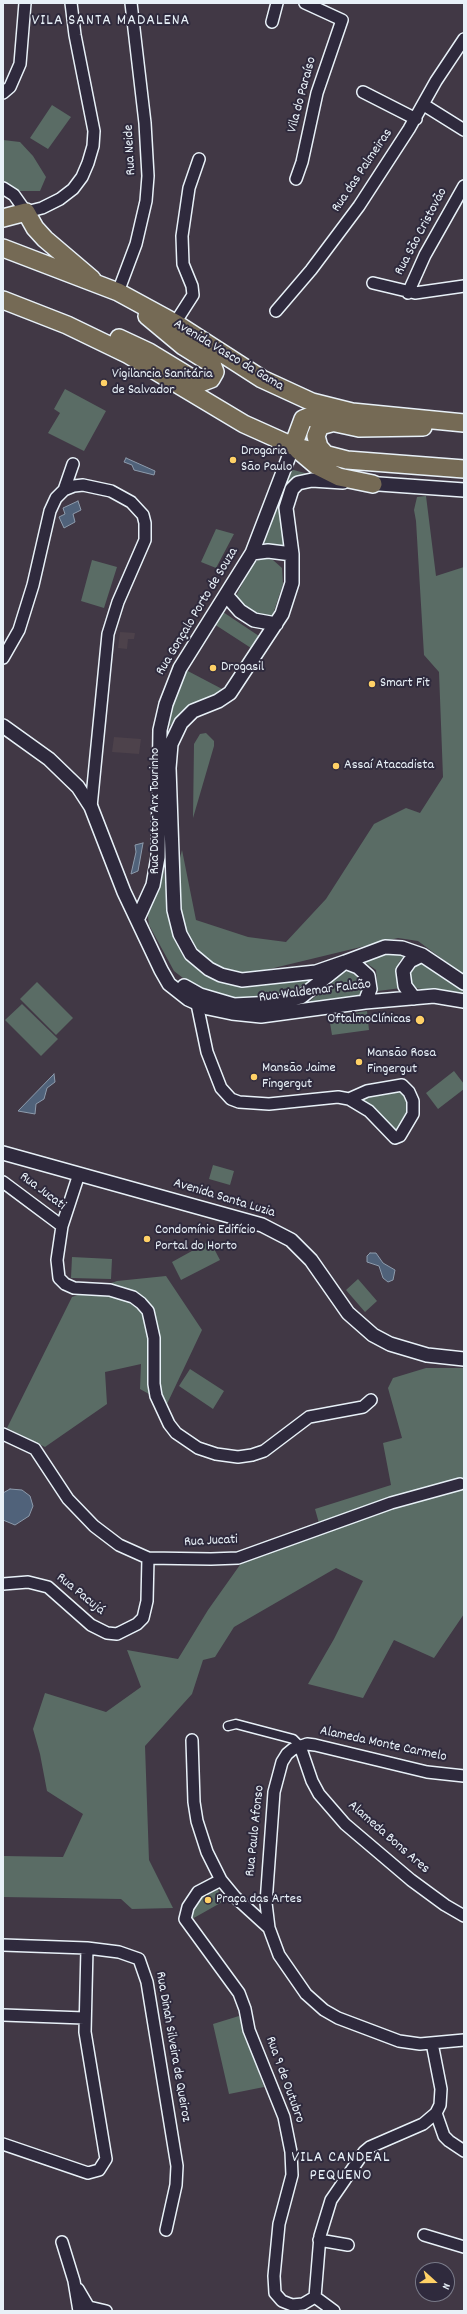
<!DOCTYPE html>
<html>
<head>
<meta charset="utf-8">
<style>
	body { margin:0 }
	#map { position:relative; width:467px; height:2314px; overflow:hidden; background:#413845; font-family:Dekko,sans-serif }
	canvas { display:block }
	.frame { position:absolute; inset:0; border:4px solid #e8f1f8; pointer-events:none }
	.north { position:absolute; left:415px; top:2262px; width:40px; height:40px; box-sizing:border-box; background:#2f2a3d; border:1px solid #797a88; border-radius:50%; rotate:111deg; font-size:11px; font-weight:700; line-height:16px; text-align:center; color:#e8f1f8 }
	.north::after { content:''; display:block; margin:auto; width:14px; height:18px; background:#ffd166; clip-path:polygon(50% 0,100% 100%,50% 72%,0 100%) }
</style>
</head>
<body>
<div id="map">
<canvas width="467" height="2314"></canvas>
<div class="frame"></div>
<div class="north">N</div>
</div>
<script>
const g = document.querySelector('canvas').getContext('2d');
g.lineJoin = 'round';
function paint(path, color) { g.fillStyle = color; g.fill(path, 'evenodd'); }
const poly = rows => new Path2D(rows.map(r => 'M' + r).join(''));
function trace(path, color, width, dash) { g.strokeStyle = color; g.lineWidth = width; g.lineCap = dash ? 'butt' : 'round'; g.setLineDash(dash || []); g.stroke(path); }
function drawText(font, color, halo, rows, align = 'center') {
  g.font = font + ' Dekko,sans-serif'; g.lineWidth = 4; g.setLineDash([]); g.textBaseline = 'middle'; g.strokeStyle = halo; g.fillStyle = color; for (const [text, x, y, turn = 0] of rows) {
    g.save(); g.translate(x, y); g.rotate((+turn || 0) * Math.PI / 180); g.textAlign = isNaN(turn) ? turn : align; if (halo) g.strokeText(text, 0, 0); g.fillText(text, 0, 0); g.restore();
  }
}
paint(poly([
	[120,632,135,633,134,639,128,639,127,649,118,648],
	[114,737,141,739,139,754,112,752]
]), '#4d424b');
paint(poly([
	[52,105,71,117,48,149,30,138],
	[3,140,20,142,33,156,46,177,40,191,20,191,3,184],
	[65,389,106,411,84,451,48,433,60,413,54,409],
	[290,469,316,476,296,477,280,507,285,556,266,545,263,540],
	[426,496,436,576,464,567,464,975,418,941,398,938,249,974,216,966,195,950,179,918,176,874,182,850,196,920,248,937,286,942,326,899,374,824,406,808,420,813,443,777,439,672,424,655,416,521,414,510,417,497],
	[216,529,234,534,216,568,201,562],
	[262,558,273,560,282,568,283,584,272,617,261,617,234,600,253,563],
	[92,560,117,567,104,608,81,601],
	[223,612,259,636,251,648,214,624],
	[184,669,224,690,182,712,163,734],
	[206,733,214,741,214,746,193,818,194,744,200,734],
	[162,854,170,925,178,944,228,983,247,986,323,973,304,989,272,998,233,1002,197,989,174,971,149,925,147,910],
	[408,951,399,962,398,967,401,988,378,991,376,970,361,959,368,955],
	[419,963,429,964,464,989,464,995,415,988,409,981,408,972,413,965],
	[346,971,354,974,364,985,361,997,304,1006],
	[37,982,73,1018,56,1035,20,999],
	[22,1004,58,1039,41,1056,5,1020],
	[367,1011,369,1030,332,1035,329,1017],
	[454,1071,464,1084,464,1089,438,1109,426,1093],
	[400,1088,410,1104,406,1120,395,1134,358,1100,387,1090],
	[213,1165,234,1171,230,1185,209,1179],
	[210,1241,220,1260,181,1280,172,1262],
	[72,1257,112,1259,111,1279,71,1278],
	[166,1276,202,1330,167,1404,140,1389,141,1364,105,1372,107,1404,45,1447,7,1428,72,1297,117,1281],
	[358,1279,377,1301,365,1312,346,1290],
	[426,1368,464,1368,464,1614,434,1658,394,1640,363,1698,308,1684,334,1639,363,1581,336,1568,234,1627,215,1657,203,1660,192,1694,145,1746,149,1860,173,1908,132,1909,121,1899,3,1897,3,1856,63,1857,83,1814,47,1791,40,1754,33,1729,45,1693,106,1712,141,1687,127,1650,178,1659,208,1610,242,1562,322,1534,315,1509,391,1485,383,1443,402,1438,388,1388,393,1378],
	[190,1369,224,1391,213,1409,179,1386],
	[217,1888,224,1901,192,1919,189,1910,200,1896],
	[239,2016,264,2087,229,2094,213,2024]
]), '#5a6c65');
const water = poly([
	[126,458,155,471,154,475,134,470,132,465,124,462,126,458],
	[78,501,81,510,73,514,75,522,64,528,59,517,65,514,63,508,78,501],
	[143,843,138,871,131,874,136,852,135,845,143,843],
	[54,1074,55,1082,47,1088,44,1099,36,1104,35,1114,18,1111,54,1074],
	[370,1253,376,1253,383,1263,395,1270,393,1280,388,1282,383,1278,379,1266,367,1262,367,1256,370,1253],
	[10,1489,22,1490,30,1496,33,1506,29,1516,15,1525,3,1520,3,1493,10,1489]
]);
paint(water, '#50627a');
trace(water, '#8d9bac', 1);
const pedestrian = poly([
	[228,1726,236,1724,293,1739,300,1746]
]);
const minor = poly([
	[272,22,277,3],
	[363,92,416,119],
	[3,93,10,87,20,64,25,3],
	[424,105,464,130],
	[296,179,302,162,317,93,342,20,305,3],
	[3,188,14,195,26,212,42,208,60,199,73,189,82,177,88,163,93,146,94,131,75,35,71,3],
	[373,283,415,293,464,286],
	[118,292,136,244,146,201,148,176,145,123,131,3],
	[408,293,425,255,464,186],
	[276,311,311,270,359,206,409,129,436,81,464,39],
	[175,323,193,295,192,286,183,264,182,236,189,188,199,159],
	[64,490,73,464],
	[3,658,19,630,33,585,50,511,56,498,64,490,74,486,83,485,111,491,131,502,143,515,145,523,145,540,118,602,108,634,91,807],
	[200,996,197,1004,207,1052,221,1088,231,1099,239,1102,269,1104,338,1097,349,1099,369,1111,395,1138,400,1136,413,1114,413,1101,409,1092,402,1085,367,1091,349,1099],
	[79,1174,62,1226,57,1260,59,1278,65,1284,74,1288,110,1290,133,1297,141,1303,148,1311,154,1338,154,1384,156,1396,169,1424,176,1433,198,1448,216,1454,238,1457,252,1455,264,1451,309,1417,363,1407,371,1400],
	[3,1182,62,1226],
	[3,1434,35,1449,68,1499,94,1526,119,1545,148,1558,211,1559,238,1558,391,1503,460,1484],
	[3,1584,28,1582,48,1587,91,1625,107,1633,117,1634,137,1624,143,1618,147,1601,148,1558],
	[192,1740,194,1802,197,1821,207,1852,221,1880,235,1897,269,1928],
	[300,1746,312,1781,319,1794,345,1824,411,1880,445,1905,464,1916],
	[464,1776,427,1772,315,1745,307,1744,293,1749,287,1754,282,1762,274,1792,266,1903,269,1928,279,1955,306,1994,324,2010,338,2018,399,2041,420,2044,464,2040],
	[221,1880,198,1892,188,1907,185,1919,239,1993,245,2009,249,2030,284,2117,291,2152,292,2175,279,2224,274,2276,275,2293,282,2301,292,2305,303,2304,315,2297],
	[3,1945,87,1948,119,1952,139,1959,147,1982,177,2166,176,2185,166,2230],
	[3,2015,84,2018],
	[432,2043,441,2089,440,2105,436,2113,444,2136,449,2141,464,2151],
	[3,2144,88,2173,99,2170,106,2159,85,2032,87,1948],
	[424,2235,464,2247],
	[319,2240,348,2245],
	[62,2242,74,2281,79,2311],
	[78,2289,88,2306],
	[315,2297,320,2236,331,2200,364,2152,370,2147,423,2124,436,2113],
	[315,2297,334,2311],
	[89,2307,106,2311]
]);
const tertiary = poly([
	[343,482,312,480,298,483,292,489,286,508,292,554,292,583,282,614,230,693,218,701,193,711,181,723,171,744,169,768,174,910,180,934,191,954,209,969,221,975,242,980,316,972,345,962],
	[365,483,464,490],
	[252,553,268,551,292,554],
	[226,595,240,611,254,620,276,624],
	[3,726,49,759,78,787,91,807,124,892,161,970,169,984,188,999,208,1008,232,1013,261,1016,365,1002,434,996,464,1001],
	[138,918,153,885,158,857,160,730,166,704,180,668,252,553,293,446],
	[345,962,358,967,368,976,370,989,365,1002],
	[184,986,200,995,234,1005,274,1003,301,997,345,962,385,947,402,948,422,955,464,983],
	[414,998,405,986,403,971,410,961,422,955],
	[3,1153,262,1225,291,1240,311,1260,348,1313,373,1335,390,1344,427,1355,464,1359]
]);
const primary = poly([
	[3,218,26,212,35,228,45,239,92,279],
	[3,248,118,292,175,323,262,379,312,402,352,412,464,423],
	[3,300,67,325,127,354,244,424,293,446,347,460,464,469],
	[119,338,149,352,195,380,203,382,211,379,215,372,212,364,183,346,147,316],
	[293,446,303,419,308,417,359,428,423,427],
	[298,450,317,466,339,477,373,484],
	[327,456,319,447,316,436,320,426,331,423]
]);
trace(pedestrian, '#e8f1f8', 11);
trace(minor, '#e8f1f8', 14);
trace(tertiary, '#e8f1f8', 16);
trace(primary, '#e8f1f8', 20);
trace(pedestrian, '#2f2a3d', 8);
trace(minor, '#2f2a3d', 11);
trace(tertiary, '#2f2a3d', 13);
trace(primary, '#756a55', 17);
for (const [x, y, r, color] of [
	[104,383,4,"#ffd166"],
	[233,460,4,"#ffd166"],
	[213,668,4,"#ffd166"],
	[372,684,4,"#ffd166"],
	[336,766,4,"#ffd166"],
	[420,1020,5,"#ffd166"],
	[359,1062,4,"#ffd166"],
	[254,1077,4,"#ffd166"],
	[147,1239,4,"#ffd166"],
	[208,1900,4,"#ffd166"]
]) { const dot = new Path2D(); dot.arc(x, y, r, 0, 2 * Math.PI); g.fillStyle = color; g.fill(dot); trace(dot, '#2f2a3d', 1.5); }
drawText('14px', '#e8f1f8', '#2f2a3d', [
	["Vila do Paraíso",303,95,-75],
	["Rua Neide",131,150,-93],
	["Rua das Palmeiras",363,171,-56],
	["Rua São Cristovão",422,232,-62],
	["Avenida Vasco da Gama",228,356,31],
	["Rua Gonçalo Porto de Souza",198,612,-59],
	["Rua Doutor Arx Tourinho",156,811,-90],
	["Rua Waldemar Falcão",315,992,-7],
	["Rua Jucati",42,1192,37],
	["Avenida Santa Luzia",224,1199,17],
	["Rua Jucati",211,1542,-3],
	["Rua Pacujá",80,1595,39],
	["Alameda Monte Carmelo",383,1745,12],
	["Rua Paulo Afonso",256,1831,-84],
	["Alameda Bons Ares",388,1838,41],
	["Rua Dinah Silveira de Queiroz",172,2047,80],
	["Rua 9 de Outubro",284,2080,70]
]);
drawText('14px', '#e8f1f8', '#2f2a3d', [
	["Vigilancia Sanitária",112,375],
	["de Salvador",112,391],
	["Drogaria",241,452],
	["São Paulo",241,468],
	["Drogasil",221,668],
	["Smart Fit",380,684],
	["Assaí Atacadista",344,766],
	["OftalmoClínicas",411,1020,"right"],
	["Mansão Rosa",367,1054],
	["Fingergut",367,1070],
	["Mansão Jaime",262,1069],
	["Fingergut",262,1085],
	["Condomínio Edifício",155,1231],
	["Portal do Horto",155,1247],
	["Praça das Artes",216,1900]
], 'left');
g.letterSpacing = '1px';
drawText('16px', '#e8f1f8', '#2f2a3d', [
	["VILA SANTA MADALENA",111,22],
	["VILA CANDEAL",341,2159],
	["PEQUENO",341,2177]
]);
g.letterSpacing = '0px';
</script>
</body>
</html>
